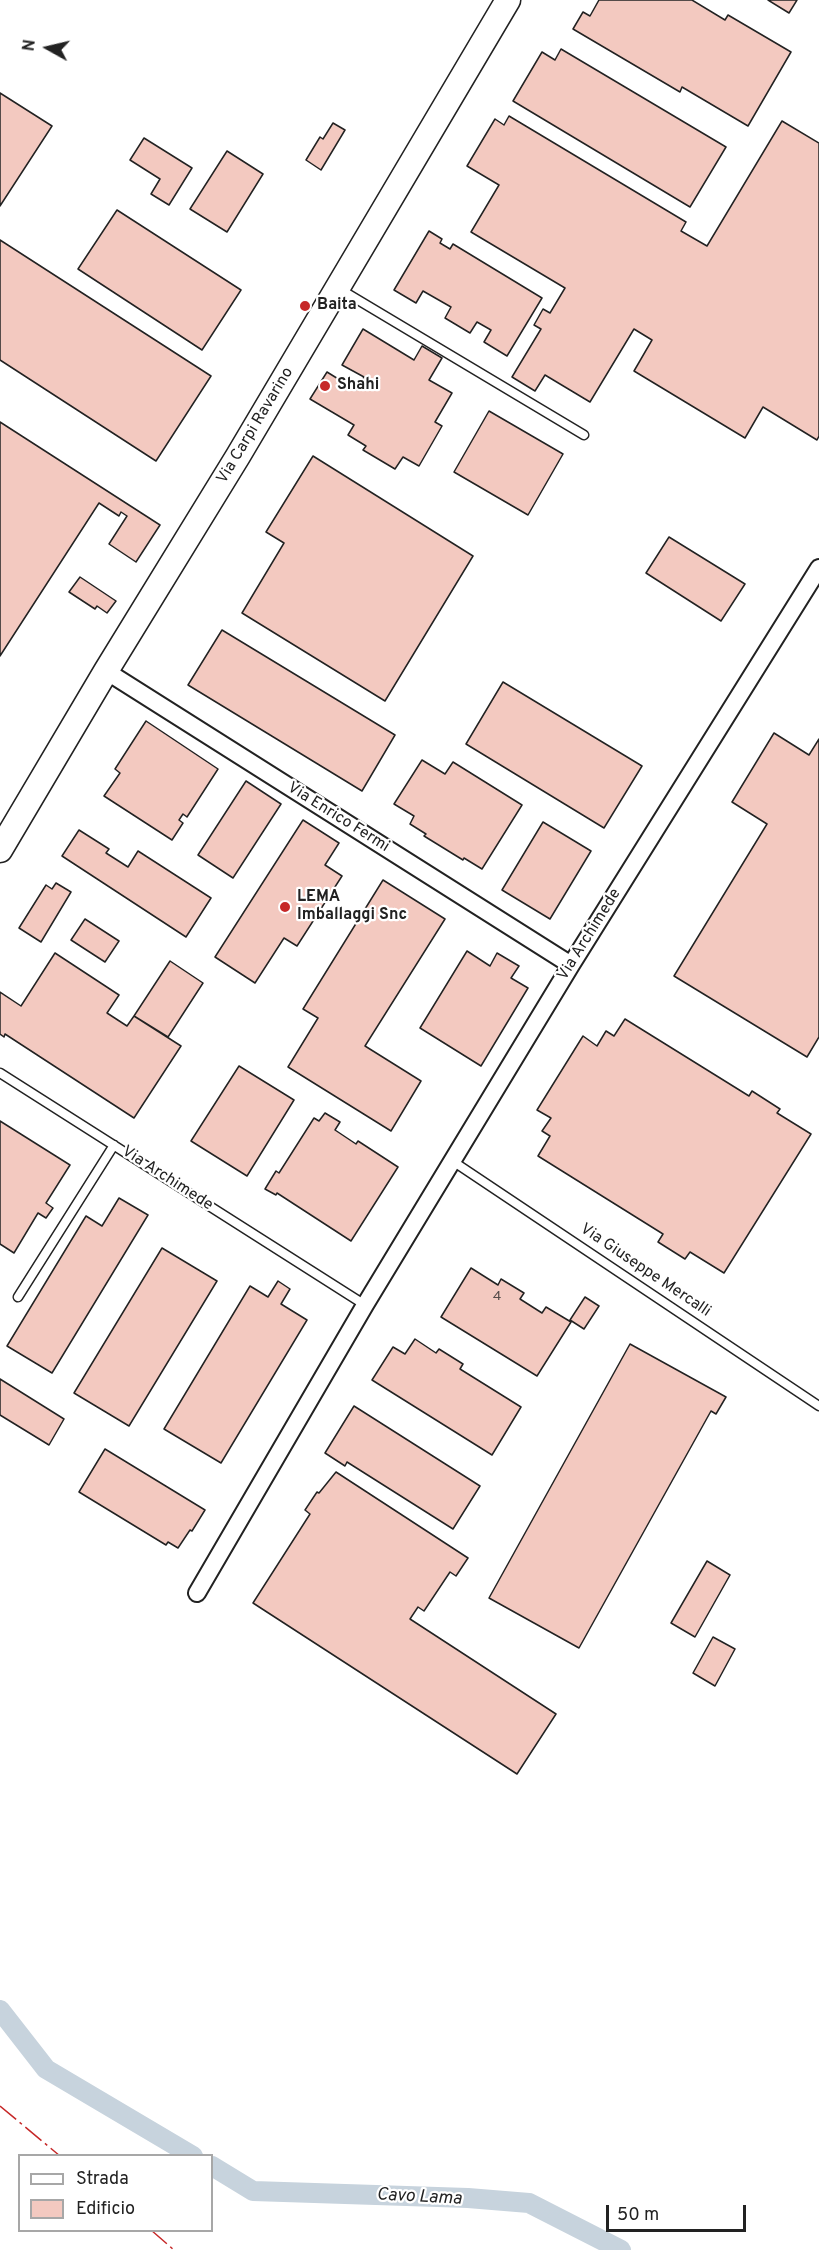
<!DOCTYPE html>
<style>
body{margin:0}
#map{position:relative;width:819px;height:2250px;overflow:hidden;background:#fff;font-family:Overpass,sans-serif}
canvas{display:block}
.legend{position:absolute;left:18px;top:2154px;width:195px;height:78px;box-sizing:border-box;background:#fff;border:2px solid #a7a7a7;margin:0;padding:8px 10px;list-style:none;font-size:18px;color:#222}
.legend li{display:flex;align-items:center;gap:12px;height:30px}
.legend b{width:30px;border:2px solid #a7a7a7}
.north{position:absolute;left:18px;top:18px;width:60px;height:60px;-webkit-text-stroke:4px #fff;paint-order:stroke;rotate:278deg;font-size:16px;font-weight:700;line-height:24px;text-align:center;color:#222}
.north::after{content:'';display:block;margin:auto;width:21px;height:27px;background:#222;clip-path:polygon(50% 0,100% 100%,50% 72%,0 100%)}
.scale{position:absolute;left:606px;top:2205px;width:140px;height:27px;box-sizing:border-box;border:3px solid #222;border-top:0;padding-left:8px;font-size:18px;line-height:21px;white-space:nowrap;color:#222;-webkit-text-stroke:4px #fff;paint-order:stroke}
</style>
<div id="map">
<canvas width="819" height="2250"></canvas>
<ul class="legend">
<li><b style="height:8px;background:#fff"></b>Strada</li>
<li><b style="height:16px;background:#f3c9c0"></b>Edificio</li>
</ul>
<div class="north">N</div>
<div class="scale">50 m</div>
</div>
<script>
const ctx = document.querySelector('canvas').getContext('2d');
ctx.lineJoin = 'round';
function stroke(path, color, width, dash) { ctx.strokeStyle = color; ctx.lineWidth = width; ctx.lineCap = dash ? 'butt' : 'round'; ctx.setLineDash(dash || []); ctx.stroke(path); }
function paint(path, color) { ctx.fillStyle = color; ctx.fill(path, 'evenodd'); }
function label(font, color, halo, rows, align = 'center') {
  ctx.font = font + ' Overpass,sans-serif'; ctx.lineWidth = 4.5; ctx.setLineDash([]); ctx.textBaseline = 'middle'; ctx.strokeStyle = halo; ctx.fillStyle = color; for (const [text, x, y, turn = 0] of rows) {
    ctx.save(); ctx.translate(x, y); ctx.rotate((+turn || 0) * Math.PI / 180); ctx.textAlign = isNaN(turn) ? turn : align; if (halo) ctx.strokeText(text, 0, 0); ctx.fillText(text, 0, 0); ctx.restore();
  }
}
const canal = new Path2D(`
 M0 2010 46 2069 193 2156
 M212 2166 253 2191 468 2198 529 2203 621 2250`);
const building = new Path2D(`
 M599 0H692L725 20 728 15 791 52 748 126 682 87 680 92 573 29 583 12 590 16Z
 M768 0H797L789 13Z
 M561 49 726 147 690 207 513 101 542 52 555 60Z
 M0 93 52 126 0 206Z
 M509 116 686 222 681 231 707 246 782 121 819 143V436L817 440 763 407 745 438 634 371 652 340 634 329 590 402 545 375 535 391 512 377 541 329 534 325 543 309 550 313 565 288 471 232 499 185 467 166 495 119 504 125Z
 M333 123 345 130 321 170 306 160 320 137 323 139Z
 M144 138 192 168 169 205 151 194 160 179 130 160Z
 M227 151 263 174 227 232 190 209Z
 M117 210 241 290 202 350 78 269Z
 M429 231 442 239 440 243 450 249 453 244 542 298 507 356 484 342 491 330 477 322 470 333 445 318 451 307 423 291 416 303 394 290Z
 M0 240 211 376 156 461 0 360Z
 M363 329 414 360 422 346 442 358 429 380 452 393 435 422 442 426 419 466 403 457 395 469 363 450 366 446 348 435 354 425 310 399 327 372 356 390 364 377 342 365Z
 M489 411 563 454 528 515 454 472Z
 M0 422 160 525 136 562 109 544 127 516 121 512 119 516 99 503 0 656Z
 M313 456 473 556 385 701 242 613 284 543 266 532Z
 M669 537 745 584 721 621 646 573Z
 M80 577 116 601 107 613 97 606 95 609 69 592Z
 M222 630 395 735 362 791 188 685Z
 M503 682 642 766 604 828 466 744Z
 M146 721 218 769 187 817 183 814 179 820 183 823 172 840 104 796 120 773 115 769Z
 M774 733 809 755 819 739V1037L807 1057 674 976 767 824 732 802Z
 M422 760 445 774 453 762 522 805 482 869 464 858 463 860 424 836 426 834 410 824 414 816 394 804Z
 M246 781 281 804 233 878 198 855Z
 M303 820 339 843 325 865 342 876 297 946 284 938 255 983 215 957Z
 M543 822 591 851 550 919 502 890Z
 M79 830 109 849 106 853 128 867 138 851 211 898 186 937 62 856Z
 M383 880 445 919 365 1046 421 1081 391 1131 288 1067 318 1018 303 1009Z
 M56 883 71 892 41 942 19 928 46 885 52 889Z
 M85 919 119 941 105 962 71 940Z
 M467 951 490 966 497 953 519 966 511 978 528 988 481 1066 420 1028Z
 M55 953 119 995 107 1013 127 1026 134 1016 181 1046 134 1118 5 1034 4 1037 0 1034V992L21 1006Z
 M170 961 203 983 168 1037 134 1016Z
 M625 1019 749 1096 752 1091 780 1109 777 1113 811 1134 724 1273 690 1252 685 1259 658 1242 663 1234 538 1156 550 1136 542 1131 551 1118 537 1110 583 1036 597 1046 606 1031 614 1036Z
 M239 1066 294 1100 247 1176 191 1141Z
 M325 1113 340 1122 335 1130 356 1144 358 1141 398 1167 351 1241 277 1193 276 1195 265 1189 276 1171 279 1173 314 1118 319 1121Z
 M0 1121 70 1165 46 1203 53 1208 46 1218 38 1213 14 1253 0 1244Z
 M119 1198 148 1215 52 1373 7 1346 86 1216 102 1226Z
 M162 1248 217 1281 129 1426 74 1393Z
 M471 1268 498 1285 501 1279 524 1293 520 1299 542 1313 546 1307 571 1322 537 1376 441 1317Z
 M278 1281 290 1289 281 1304 307 1320 221 1463 164 1429 250 1286 268 1297Z
 M585 1297 599 1306 584 1329 570 1320Z
 M415 1339 436 1353 439 1349 463 1364 460 1369 521 1407 492 1455 372 1380 393 1347 405 1354Z
 M630 1344 726 1397 716 1414 711 1411 579 1648 489 1598Z
 M0 1379 64 1419 49 1445 0 1415Z
 M354 1406 480 1486 453 1529 347 1462 345 1466 325 1453Z
 M105 1449 205 1510 192 1531 190 1530 178 1548 168 1542 166 1545 79 1492Z
 M336 1472 468 1558 456 1576 450 1572 424 1611 418 1607 410 1619 556 1714 517 1774 253 1603 310 1514 305 1510 317 1492 319 1493Z
 M707 1561 730 1575 695 1637 671 1623Z
 M713 1637 735 1649 715 1686 693 1673Z`);
const service = new Path2D(`
 M338 288 584 435
 M0 1073 365 1305
 M454 1162 819 1406
 M18 1297 114 1145`);
const minor = new Path2D(`
 M106 671 571 965
 M197 1593 365 1305 571 965 819 568`);
const secondary = new Path2D(`
 M0 850 106 671 238 456 508 0`);
const power = new Path2D(`
 M0 2106 60 2156
 M151 2230 174 2250`);
const markers = [
 [305,306,6,"#c62828"],
 [325,386,6,"#c62828"],
 [285,907,6,"#c62828"]
];
const numberNames = [
 ["4",497,1297]
];
const poiNames = [
 ["Baita",317,306],
 ["Shahi",337,386],
 ["LEMA",297,898],
 ["Imballaggi Snc",297,916]
];
const streetNames = [
 ["Via Carpi Ravarino",256,426,-59],
 ["Via Enrico Fermi",338,818,32],
 ["Via Archimede",590,935,-58],
 ["Via Archimede",167,1179,33],
 ["Via Giuseppe Mercalli",645,1271,34]
];
const waterNames = [
 ["Cavo Lama",419,2198,3]
];
stroke(canal, '#c7d3dd', 20);
paint(building, '#f3c9c0');
stroke(building, '#222', 1.5);
stroke(service, '#222', 11);
stroke(minor, '#222', 20);
stroke(secondary, '#222', 27);
stroke(service, '#fff', 8);
stroke(minor, '#fff', 16);
stroke(secondary, '#fff', 24);
stroke(power, '#c62828', 1.5, [21, 4.5, 3, 4.5]);
for (const [x, y, r, color] of markers) { const dot = new Path2D(); dot.arc(x, y, r, 0, 2 * Math.PI); ctx.fillStyle = color; ctx.fill(dot); stroke(dot, '#fff', 2); }
label('14px', '#564c4a', null, numberNames);
label('bold 16px', '#222', '#fff', poiNames, 'left');
label('16px', '#222', '#fff', streetNames);
label('italic 18px', '#222', '#fff', waterNames);
</script>
